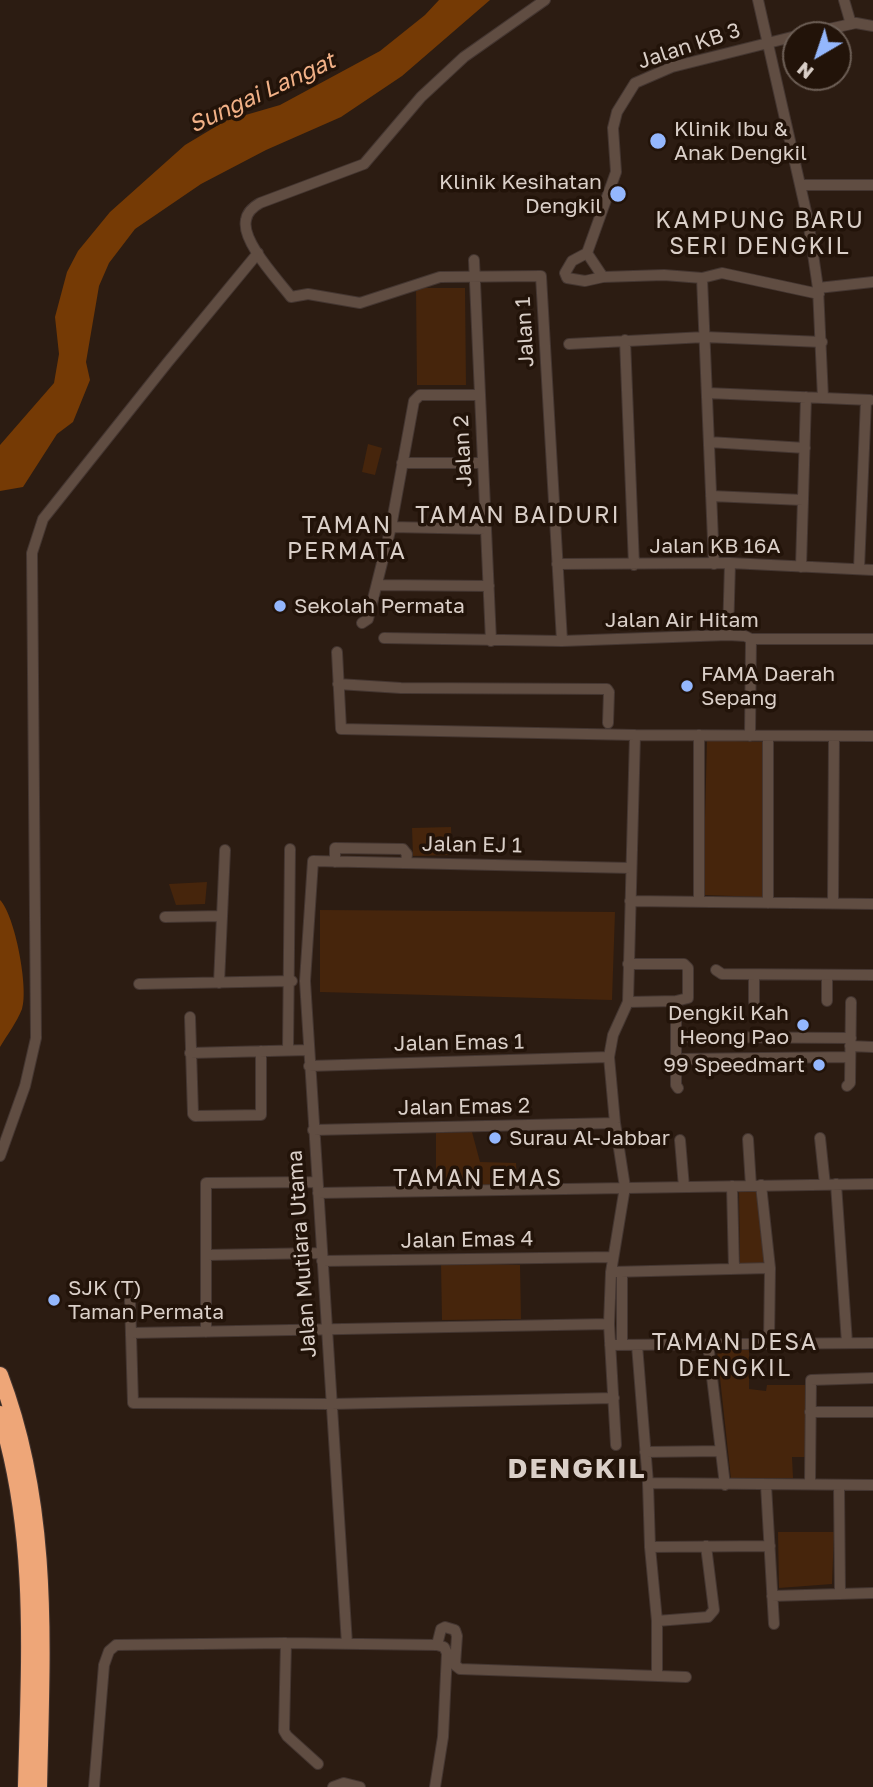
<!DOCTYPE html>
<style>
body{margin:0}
#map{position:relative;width:873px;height:1787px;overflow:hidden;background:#2c1c12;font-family:"Golos Text",sans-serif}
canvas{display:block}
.north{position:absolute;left:782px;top:21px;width:70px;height:70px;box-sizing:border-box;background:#221309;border:2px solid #6c5e55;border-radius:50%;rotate:219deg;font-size:19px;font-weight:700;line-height:28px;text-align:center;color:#dacfc8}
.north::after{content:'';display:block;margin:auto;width:24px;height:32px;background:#94b7fd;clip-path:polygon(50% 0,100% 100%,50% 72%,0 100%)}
</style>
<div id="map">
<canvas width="873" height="1787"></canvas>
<div class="north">N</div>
</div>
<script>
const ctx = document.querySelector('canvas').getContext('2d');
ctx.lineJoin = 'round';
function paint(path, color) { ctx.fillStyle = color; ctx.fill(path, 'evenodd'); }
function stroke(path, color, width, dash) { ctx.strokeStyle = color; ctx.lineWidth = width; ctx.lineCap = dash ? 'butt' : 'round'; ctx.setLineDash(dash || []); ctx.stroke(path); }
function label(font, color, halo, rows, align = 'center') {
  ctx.font = font + ' "Golos Text",sans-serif'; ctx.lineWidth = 7; ctx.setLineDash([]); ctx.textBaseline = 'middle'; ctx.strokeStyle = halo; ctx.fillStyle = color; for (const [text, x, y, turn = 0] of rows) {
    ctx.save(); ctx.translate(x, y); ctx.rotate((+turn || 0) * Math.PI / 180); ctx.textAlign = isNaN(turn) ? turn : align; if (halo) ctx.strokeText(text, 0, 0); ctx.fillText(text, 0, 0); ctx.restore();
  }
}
const green = new Path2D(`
 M416 288H465L466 385H417Z
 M368 444 382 448 375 475 362 472Z
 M707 740 765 742 762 897 703 895Z
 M451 827 452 855 413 856 412 828Z
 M207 882 205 904 176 905 169 884Z
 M320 910 615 912 612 1000 320 992Z
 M472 1132 480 1162 516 1163 517 1185 436 1187V1133Z
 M759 1190 765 1265 740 1266 739 1191Z
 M441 1263 520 1265 521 1319 442 1320Z
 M717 1350H749V1389L766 1391 767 1385H807V1457H792L793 1478 731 1479Z
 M778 1532H834L832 1584 779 1588Z`);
const water = new Path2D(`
 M439 0H490L402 76 341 117 266 150 201 184 135 229 109 263 99 286 86 362 90 380 73 422 57 434 23 487 0 491V445L54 383 59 354 55 317 67 272 78 251 110 212 185 145 225 121 280 105 380 51 425 15Z
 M0 900C15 915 29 989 22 1009 17 1022 7 1035 0 1047Z`);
const minor = new Path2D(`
 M545 0 464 57 421 97 364 164 260 203C253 207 247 212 246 220 241 241 278 280 291 297L308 294 360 303 440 277 541 276 562 641
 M758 0 808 220 818 288 823 398
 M844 0 851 24
 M801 35 856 23 873 26
 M800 185H873
 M587 253 572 261 565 273 567 278 585 281 603 277 664 275 702 278 722 273 819 294
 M474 260 491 641
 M603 277 587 253 616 172 613 128 617 112 635 83 672 67 796 36
 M702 278 714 564
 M818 288 873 282
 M625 340 634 565
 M569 344 705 337 822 342
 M707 393 870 400
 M709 442 805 448
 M402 463H483
 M711 496 803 500
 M391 527 486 529
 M557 564 730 563 873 570
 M801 567 806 397
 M859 569 866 400
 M378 585 489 586
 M362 623 368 619 391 527 414 401 420 395H480
 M728 635 730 563
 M384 638 562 641 728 635 745 636 751 639H873
 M337 652 341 729 635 735 873 736
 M338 684 401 688 607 689 609 692 608 723
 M750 736 751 639
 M335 862V848L403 849 407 854 406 863
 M630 901 873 904
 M699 902V735
 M768 903V736
 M833 903 834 736
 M165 917 222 916
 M716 970 722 974 873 975
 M827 975V1001
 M219 983 225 850
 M139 984 292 981
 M676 1001V1085L678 1088
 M628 1002 676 1001 688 998V968L684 964H628
 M754 1002V975
 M190 1017 193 1114 195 1116 261 1115V1051
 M677 1037 851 1038
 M850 1046 873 1047
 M288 1050 290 849
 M190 1053 309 1050
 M676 1059 850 1057
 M309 1066 609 1057
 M847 1086 850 1083 851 1002
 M313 1130 615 1123
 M820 1138 825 1185
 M748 1139 751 1186
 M680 1140 684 1187
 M0 1156 25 1086 36 1038 32 553 43 519 168 362 258 253
 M836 1184 847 1343
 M761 1185 770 1268 769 1343
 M732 1186 734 1269
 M318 1193 873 1184
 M207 1255 321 1253
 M322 1261 613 1257
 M611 1272 770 1268
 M130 1300 133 1403 331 1404 614 1398
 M206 1332V1183L317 1182
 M131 1333 609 1324
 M708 1344 725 1485
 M610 1345 873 1343
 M622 1345V1272
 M637 1345 648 1483 650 1547 657 1621V1675
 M810 1412H873
 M616 1445 609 1324 611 1272 625 1187 615 1123 609 1057 613 1035 628 1002 635 735
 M645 1452 721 1451
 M648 1483 873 1485
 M810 1484 811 1380 873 1378
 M766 1485 774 1624
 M839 1485 840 1594
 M650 1547 770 1546
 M772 1596 873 1593
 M657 1621 708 1617 714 1610 706 1546
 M286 1643 284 1731 287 1736 318 1764
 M347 1644 305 981 313 861 631 868
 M437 1645 441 1629 445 1627 455 1630 457 1636 455 1665 460 1669 686 1677
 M94 1787 104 1665 109 1651 116 1645 286 1643 437 1645 444 1647 447 1653 443 1737 435 1787
 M333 1787 344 1783 360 1787`);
const highway = new Path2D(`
 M0 1375C51 1509 42 1646 39 1787
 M0 1414C38 1535 29 1662 26 1787`);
const markers = [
 [658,141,9,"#94b7fd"],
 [618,194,9,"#94b7fd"],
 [280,606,7,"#94b7fd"],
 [687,686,7,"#94b7fd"],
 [803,1025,7,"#94b7fd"],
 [819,1065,7,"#94b7fd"],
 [495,1138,7,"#94b7fd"],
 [54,1300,7,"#94b7fd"]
];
const streetNames = [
 ["Jalan KB 3",689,46,-18],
 ["Jalan 1",525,332,-93],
 ["Jalan 2",463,451,-93],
 ["Jalan KB 16A",715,546],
 ["Jalan Air Hitam",682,620],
 ["Jalan EJ 1",472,845,1],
 ["Jalan Emas 1",459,1043,-1],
 ["Jalan Emas 2",464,1107,-1],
 ["Jalan Emas 4",467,1240,-1],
 ["Jalan Mutiara Utama",302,1254,-94]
];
const poiNames = [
 ["Klinik Ibu &",674,129],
 ["Anak Dengkil",674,153],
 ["Klinik Kesihatan",602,182,"right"],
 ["Dengkil",602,206,"right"],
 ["Sekolah Permata",294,606],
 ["FAMA Daerah",701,674],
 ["Sepang",701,698],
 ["Dengkil Kah",789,1013,"right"],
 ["Heong Pao",789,1037,"right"],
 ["99 Speedmart",805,1065,"right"],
 ["Surau Al-Jabbar",509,1138],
 ["SJK (T)",68,1288],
 ["Taman Permata",68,1312]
];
const waterNames = [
 ["Sungai Langat",262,93,-25]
];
const neighbourhoodNames = [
 ["KAMPUNG BARU",760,221],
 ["SERI DENGKIL",760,247],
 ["TAMAN BAIDURI",518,516],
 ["TAMAN",347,526],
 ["PERMATA",347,552],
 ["TAMAN EMAS",478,1179],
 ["TAMAN DESA",735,1343],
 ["DENGKIL",735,1369]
];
const districtNames = [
 ["DENGKIL",577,1469]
];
paint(green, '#46250c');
paint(water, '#753a05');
stroke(minor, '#443631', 12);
stroke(highway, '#443631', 18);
stroke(minor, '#604d42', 10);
stroke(highway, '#eea678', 16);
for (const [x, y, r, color] of markers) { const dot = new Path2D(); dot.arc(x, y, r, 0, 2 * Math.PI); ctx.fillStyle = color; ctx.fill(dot); stroke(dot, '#221309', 2.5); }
label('21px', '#dacfc8', '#221309', streetNames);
label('21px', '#dacfc8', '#221309', poiNames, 'left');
label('italic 23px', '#f2b187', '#221309', waterNames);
ctx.letterSpacing = '2px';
label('23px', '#dacfc8', '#221309', neighbourhoodNames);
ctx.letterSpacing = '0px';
ctx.letterSpacing = '2px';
label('bold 28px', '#dacfc8', '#221309', districtNames);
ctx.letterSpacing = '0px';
</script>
